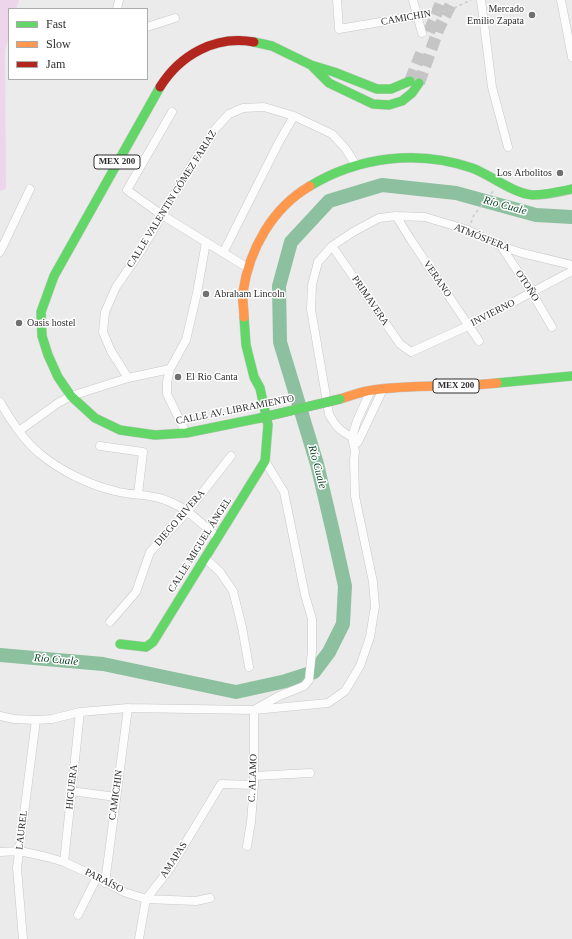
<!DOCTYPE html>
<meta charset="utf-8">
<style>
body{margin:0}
#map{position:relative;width:572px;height:939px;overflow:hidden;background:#eaebea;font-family:Georgia,serif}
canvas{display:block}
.legend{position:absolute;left:8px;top:8px;width:140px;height:72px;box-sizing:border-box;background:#fff;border:1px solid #ababab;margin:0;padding:5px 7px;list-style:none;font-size:12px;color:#2d2e2d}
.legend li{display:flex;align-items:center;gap:8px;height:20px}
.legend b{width:20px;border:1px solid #ababab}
</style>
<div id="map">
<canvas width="572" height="939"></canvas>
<ul class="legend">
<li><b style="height:5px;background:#63d668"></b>Fast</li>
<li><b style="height:5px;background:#ff974d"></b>Slow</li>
<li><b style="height:5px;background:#b3261e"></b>Jam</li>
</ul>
</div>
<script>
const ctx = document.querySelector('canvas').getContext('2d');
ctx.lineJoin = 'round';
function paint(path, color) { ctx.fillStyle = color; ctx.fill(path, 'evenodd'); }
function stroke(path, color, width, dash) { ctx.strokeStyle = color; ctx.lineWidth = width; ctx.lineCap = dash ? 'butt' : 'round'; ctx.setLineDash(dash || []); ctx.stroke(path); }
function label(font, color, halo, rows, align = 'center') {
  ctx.font = font + ' Georgia,serif'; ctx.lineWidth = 3; ctx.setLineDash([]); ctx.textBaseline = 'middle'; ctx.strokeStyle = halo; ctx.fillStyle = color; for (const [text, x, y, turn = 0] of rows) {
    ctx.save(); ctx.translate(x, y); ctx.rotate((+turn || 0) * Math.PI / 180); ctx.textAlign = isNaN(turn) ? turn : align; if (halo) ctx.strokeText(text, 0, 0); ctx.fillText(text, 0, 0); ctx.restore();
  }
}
const green = new Path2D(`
 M0 0H19L16 9H9V37L5 51 6 189 0 191Z`);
const water = new Path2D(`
 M572 213V222L536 215Z`);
const river = new Path2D(`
 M0 655 103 664 236 692 286 681 314 672 329 652 343 624 345 586 333 532 317 464 280 342 279 286 291 242 329 201 382 185 456 193 536 215 572 217`);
const primaryTunnel = new Path2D(`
 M429 32 442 0
 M410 81 422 51
 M419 83 439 28 453 0`);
const path = new Path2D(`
 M425 15 450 10 471 0
 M471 223 474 215 494 190`);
const street = new Path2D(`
 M337 0 339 29 416 16
 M413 0 422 33
 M481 0 492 87 508 147
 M561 0 572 57
 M117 9 119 0
 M147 27 175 18
 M172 112 127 190 162 215 248 268
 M396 216 411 240 479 341
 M332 246 400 344 411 352 468 326 572 271
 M501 246 532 293 552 327
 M0 252 30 189
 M223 253 279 142 294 116
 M128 378 111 351 103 332 105 312 116 287 141 251 190 167 216 128 229 114 243 108 264 107 294 116 332 134 345 148 356 165
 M0 402C9 418 25 442 39 453 59 470 89 485 115 491 132 496 150 493 168 501 188 509 201 523 217 537
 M19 431 58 403 71 396 128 378 170 369
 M186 433 167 394V382L170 369 186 340 197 293 206 242
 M359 439C344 435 336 428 329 414L311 309 312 285 318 262 332 246 353 232 379 218 396 216 425 217 468 230 501 246 522 253 572 265
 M358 442 383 389
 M100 446 143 452 138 494
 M205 558 220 572 233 591 242 627 249 667
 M110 622 136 592 150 552 188 511 231 456
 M0 716 14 719 36 720 52 719 80 712 128 708 254 710 328 703 345 691 360 666 370 637 375 606 373 582 355 496 354 460 355 451 352 437 357 421 371 390
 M254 776 310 773
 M71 791 116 797
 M247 846 251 822 254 785V710L279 696 304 686 309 680 312 651V619L305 595 284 492 265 461
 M0 852 20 851 47 857 64 862 97 877 124 892 146 899 196 901 210 898
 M64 862 80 712
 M105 883 128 708
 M78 915 97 877
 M23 939 17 868 36 720
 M139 939 146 899 169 870 221 784 254 785`);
const fast = new Path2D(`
 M254 42 272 46 311 65 334 72 377 89H391L410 81
 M312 66 329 83 373 104 389 105 402 101 412 93 419 83
 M160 87 54 276 41 312 42 336 48 355 58 377 71 396 95 418 120 430 155 435 186 433 260 418
 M310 186C358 157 418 149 472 168 489 174 514 194 533 195 546 195 559 192 572 189
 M497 383 572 376
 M120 644 146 647 153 642 265 461 268 425 260 388 254 377 246 345 244 317`);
const slow = new Path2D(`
 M244 317C244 309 242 300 243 292 249 250 272 208 310 186
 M340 399C351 396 362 391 373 390 414 384 455 388 497 383`);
const jam = new Path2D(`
 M160 87C180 55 215 35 254 42`);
const fastBridge = new Path2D(`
 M260 418 340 399`);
const markers = [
 [532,15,4,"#6f706f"],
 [560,173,4,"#6f706f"],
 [206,294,4,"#6f706f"],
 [19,323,4,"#6f706f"],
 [178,377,4,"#6f706f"]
];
const shields = [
 [117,162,46],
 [456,386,46]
];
const shieldNames = [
 ["MEX 200",117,162],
 ["MEX 200",456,386]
];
const poiNames = [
 ["Mercado",524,9,"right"],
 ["Emilio Zapata",524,21,"right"],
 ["Los Arbolitos",552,173,"right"],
 ["Abraham Lincoln",214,294],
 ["Oasis hostel",27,323],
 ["El Rio Canta",186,377]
];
const streetNames = [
 ["CAMICHIN",406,18,-10],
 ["CALLE VALENTIN GÓMEZ FARIAZ",172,199,-58],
 ["ATMÓSFERA",482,238,22],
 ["VERANO",437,279,56],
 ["OTOÑO",527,286,57],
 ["PRIMAVERA",370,301,56],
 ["INVIERNO",493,313,-27],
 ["CALLE AV. LIBRAMIENTO",235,410,-11],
 ["DIEGO RIVERA",180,518,-49],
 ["CALLE MIGUEL ÁNGEL",200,545,-58],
 ["C. ALAMO",253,778,-88],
 ["HIGUERA",72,787,-84],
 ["CAMICHIN",116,795,-82],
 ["LAUREL",22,830,-83],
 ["AMAPAS",174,860,-57],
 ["PARAÍSO",104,881,27]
];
const waterNames = [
 ["Río Cuale",505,206,15],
 ["Río Cuale",317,467,75],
 ["Río Cuale",56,660,5]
];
paint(green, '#edd6ec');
paint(water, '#8cc09e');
stroke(river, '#8cc09e', 14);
stroke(primaryTunnel, '#c4c5c4', 12, [12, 6]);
stroke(street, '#c7c8c7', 9);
stroke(fast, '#c7c8c7', 10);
stroke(slow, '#c7c8c7', 10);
stroke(jam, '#c7c8c7', 10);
stroke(path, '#cacbcb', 1.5, [3, 3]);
stroke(street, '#fcfcfc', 8);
stroke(fast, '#63d668', 9);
stroke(slow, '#ff974d', 9);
stroke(jam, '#b3261e', 9);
stroke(fastBridge, '#afa3af', 10, []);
stroke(fastBridge, '#63d668', 9);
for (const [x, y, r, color] of markers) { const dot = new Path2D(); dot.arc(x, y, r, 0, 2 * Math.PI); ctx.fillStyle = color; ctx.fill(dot); stroke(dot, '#fff', 1.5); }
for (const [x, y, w] of shields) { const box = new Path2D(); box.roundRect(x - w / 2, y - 7, w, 14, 3); ctx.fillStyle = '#fff'; ctx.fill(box); stroke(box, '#2d2e2d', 1); }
label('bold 9px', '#2d2e2d', null, shieldNames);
label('10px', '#2d2e2d', '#fff', poiNames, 'left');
label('10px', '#2d2e2d', '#fff', streetNames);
label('italic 11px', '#094525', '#fff', waterNames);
</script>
